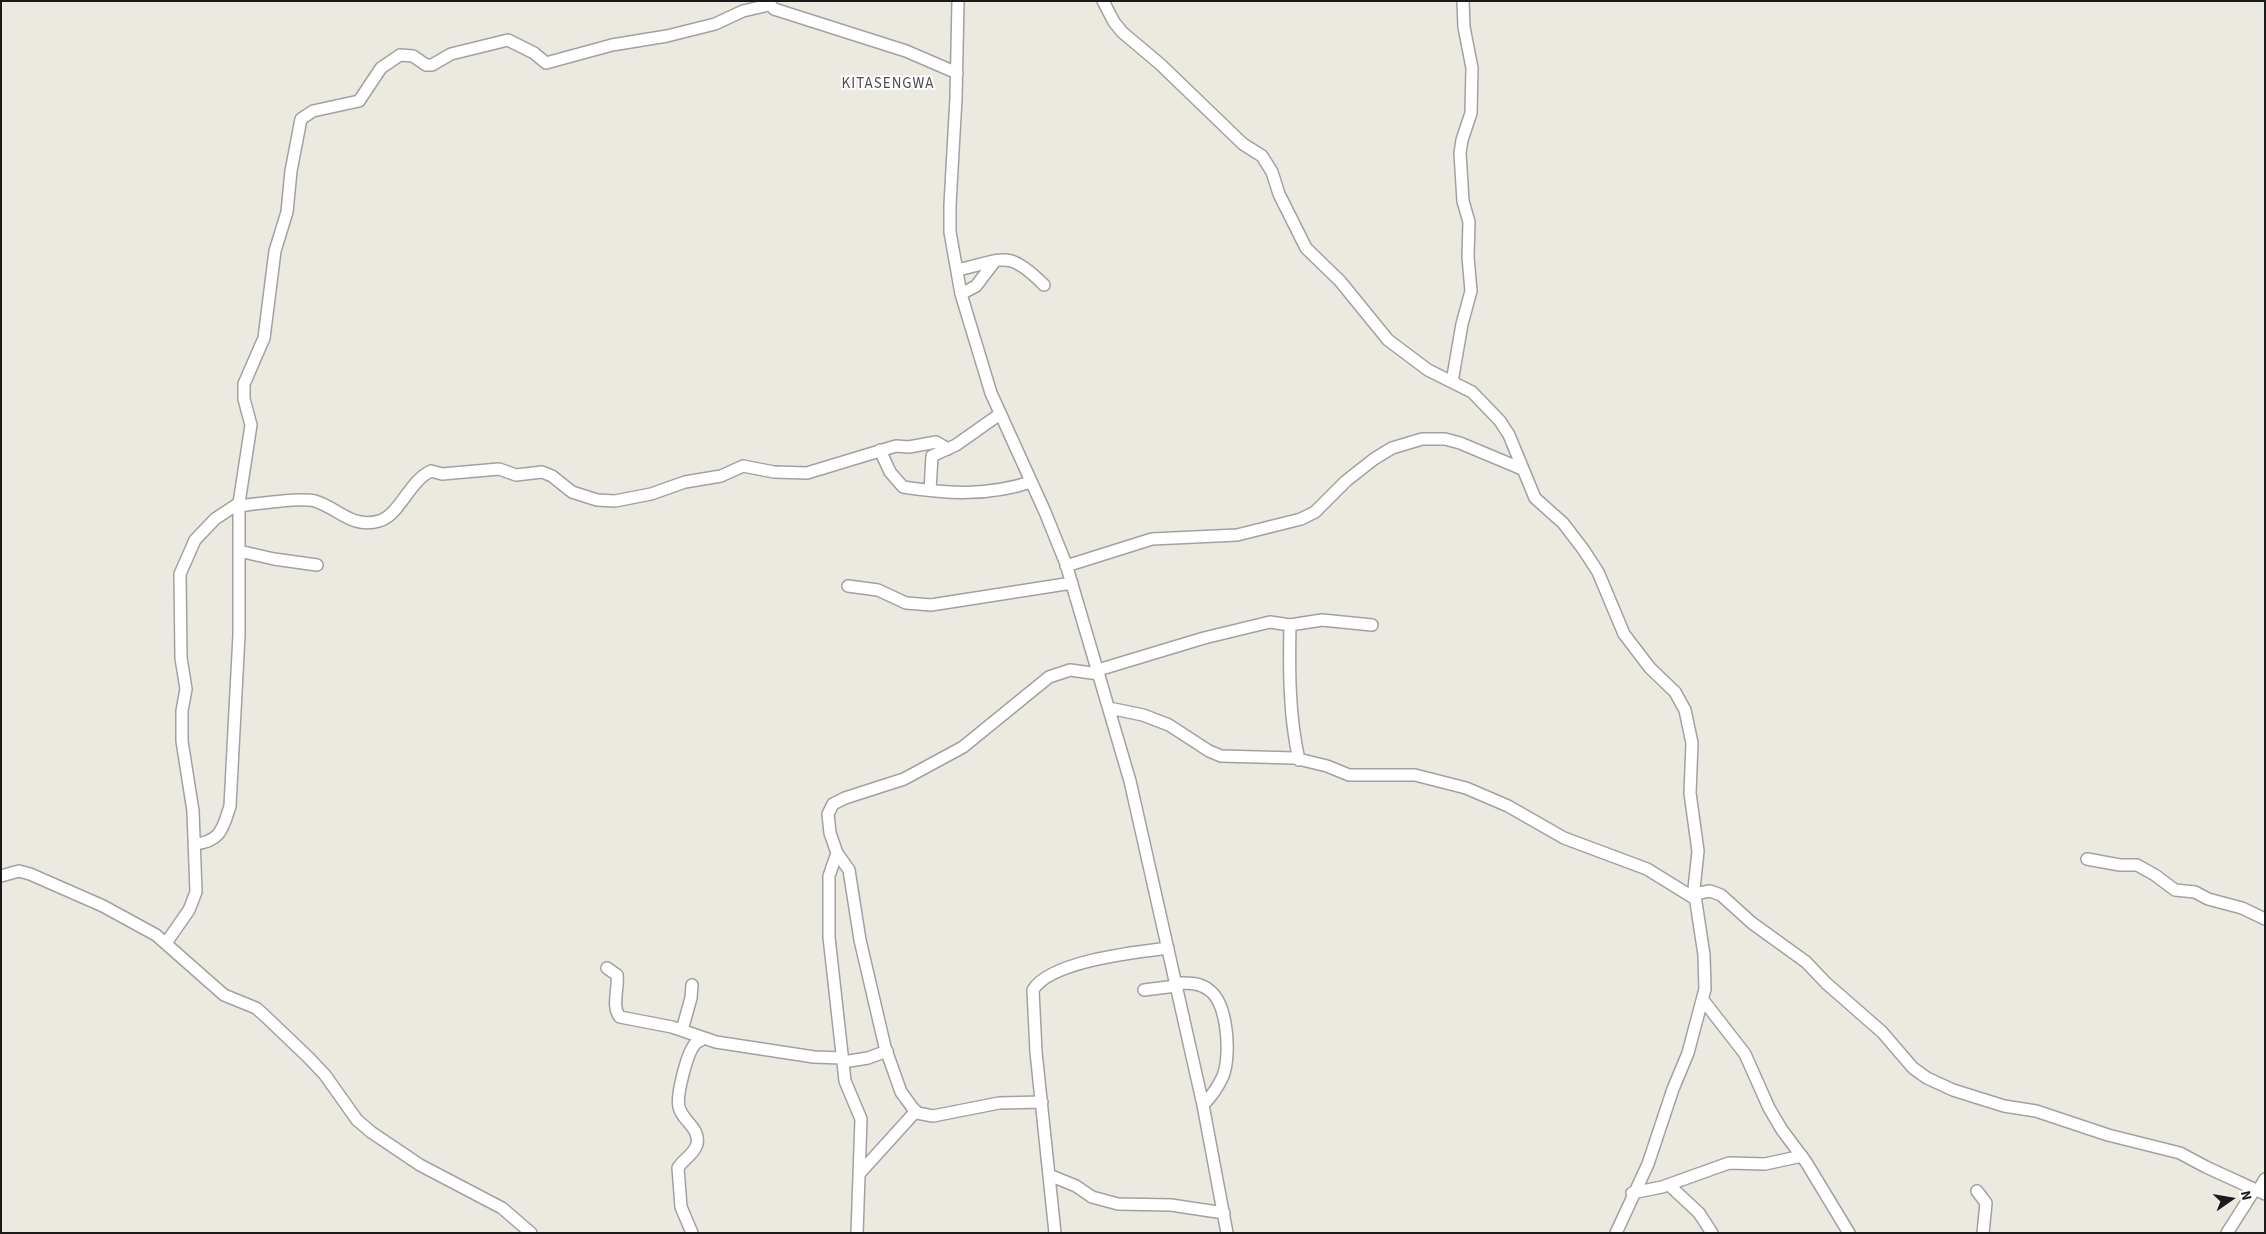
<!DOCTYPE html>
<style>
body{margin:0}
#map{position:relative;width:2266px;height:1234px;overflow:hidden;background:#eceae0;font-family:"Source Sans 3",sans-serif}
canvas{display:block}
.frame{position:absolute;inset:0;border:2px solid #1a1a1a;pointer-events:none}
.north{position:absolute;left:2206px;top:1174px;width:50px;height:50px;-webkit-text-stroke:4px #fff;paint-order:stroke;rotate:77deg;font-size:14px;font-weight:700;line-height:20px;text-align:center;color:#1a1a1a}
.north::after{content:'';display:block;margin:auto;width:18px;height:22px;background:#1a1a1a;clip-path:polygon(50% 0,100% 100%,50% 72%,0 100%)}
</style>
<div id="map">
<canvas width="2266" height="1234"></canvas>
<div class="frame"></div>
<div class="north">N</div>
</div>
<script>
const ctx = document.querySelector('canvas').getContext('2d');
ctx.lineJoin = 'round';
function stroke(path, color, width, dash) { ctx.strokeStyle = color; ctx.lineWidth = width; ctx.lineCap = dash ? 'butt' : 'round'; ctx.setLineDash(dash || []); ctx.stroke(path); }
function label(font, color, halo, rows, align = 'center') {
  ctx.font = font + ' "Source Sans 3",sans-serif'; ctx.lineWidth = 4; ctx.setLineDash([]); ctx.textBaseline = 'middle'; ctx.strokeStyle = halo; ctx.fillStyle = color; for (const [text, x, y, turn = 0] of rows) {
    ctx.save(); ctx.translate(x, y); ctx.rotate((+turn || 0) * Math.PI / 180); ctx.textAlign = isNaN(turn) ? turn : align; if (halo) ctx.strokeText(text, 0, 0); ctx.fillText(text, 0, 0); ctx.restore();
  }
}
const minor = new Path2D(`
 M767 1 774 9 906 51 957 73
 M958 1 956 98 950 205V232L961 294 991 393 1045 512 1066 564 1130 781 1203 1105 1227 1233
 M1103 1 1114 22 1122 32 1160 64 1243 144 1262 156 1272 172 1279 194 1306 248 1340 281 1388 340 1428 370 1472 392 1500 421 1509 435 1535 498 1563 523 1583 549 1598 572 1624 634 1650 668 1675 692 1685 710 1692 743 1690 793 1698 851 1694 889 1704 955 1705 989 1688 1053 1673 1089 1648 1164 1616 1233
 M957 270C1004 260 1007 248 1044 285
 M961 294 976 286 995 261
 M1452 382 1462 324 1471 291 1468 257 1469 222 1463 201 1460 153 1462 140 1471 113 1472 68 1464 27 1463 1
 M880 450 890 472 903 487C948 494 988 496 1031 482
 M930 490 932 456 956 445 1000 414
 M239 506C254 504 302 497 315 501 338 508 352 529 379 521 399 516 409 481 431 471L442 474 499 469 516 475 542 472 552 476 572 492 597 500 615 501 651 494 685 482 721 476 743 466 774 472 807 473 896 446 909 447 936 442 948 449
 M239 551 274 559 317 565
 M1066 566 1152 539 1237 535 1301 519 1315 512 1346 481 1374 459 1392 448 1422 439H1445L1460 443 1522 469
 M848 586 878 590 906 603 931 605 1072 583
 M1290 625C1289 670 1289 716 1299 760
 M1098 670 1204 638 1270 622 1290 625 1322 620 1372 625
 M1109 708 1143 715 1169 725 1209 751 1221 756 1294 758 1327 766 1349 775H1415L1466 788 1508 806 1564 838 1647 869 1694 898
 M194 844C221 842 223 828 230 806L239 635V503L251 425 244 399V384L264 338 275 251 287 212 291 171 301 119 313 111 359 101 381 68 400 55 413 56 426 65H432L451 54 508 40 534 53 546 63 612 45 667 36 715 24 743 11 769 5
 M837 853 829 876V937L845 1081 861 1119 857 1233
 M2087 859 2120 865H2137L2155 875 2175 890 2195 892 2208 899 2242 908 2265 919
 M1 876 19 871 30 874 103 906 156 935 224 995 256 1008 264 1015 309 1058 325 1075 357 1120 371 1132 420 1165 502 1208 531 1233
 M1694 894 1710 891 1721 895 1752 923 1806 962 1826 983 1882 1032 1913 1068 1927 1078 1953 1090 2004 1106 2036 1111 2108 1135 2180 1153 2206 1167 2265 1194
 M166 943 189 910 196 892 193 811 182 741V711L186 689 181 658 180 574 195 540 215 519 239 503
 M607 968 617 975C619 987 611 1008 620 1017L672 1027 716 1042 814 1057 842 1058
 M1176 983C1187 983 1199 982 1209 990 1228 1003 1231 1056 1223 1076 1218 1087 1212 1096 1203 1105
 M1144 990 1176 986
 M1703 1000 1745 1054 1769 1108 1782 1130 1806 1162 1849 1233
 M682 1030 691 998 692 985
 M843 1062 868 1058 887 1051
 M1042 1102 999 1103 933 1116 917 1113 912 1107 901 1092 885 1047 860 940 849 870 837 853 830 833 828 814 833 804 845 798 904 779 963 747 1049 677 1070 670 1099 674
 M859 1174 916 1111
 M1049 1175 1076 1186 1092 1197 1118 1204 1171 1205 1224 1213
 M1669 1185 1699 1213 1712 1233
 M1977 1191 1986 1203 1983 1233
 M2258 1191 2265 1179
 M1632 1193 1662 1187 1729 1163 1765 1164 1802 1156
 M692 1233 681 1207 678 1168C683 1159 694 1155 697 1144 700 1127 682 1121 679 1107 676 1096 687 1053 695 1044 697 1042 702 1040 704 1038
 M1055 1233 1036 1052 1033 990C1050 961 1136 952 1168 948
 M2227 1233 2255 1189`);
const quarterNames = [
 ["KITASENGWA",888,85]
];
stroke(minor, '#a1a1a1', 14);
stroke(minor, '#fff', 11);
ctx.letterSpacing = '1px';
label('15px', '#4d4d4d', '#fff', quarterNames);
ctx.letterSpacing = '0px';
</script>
